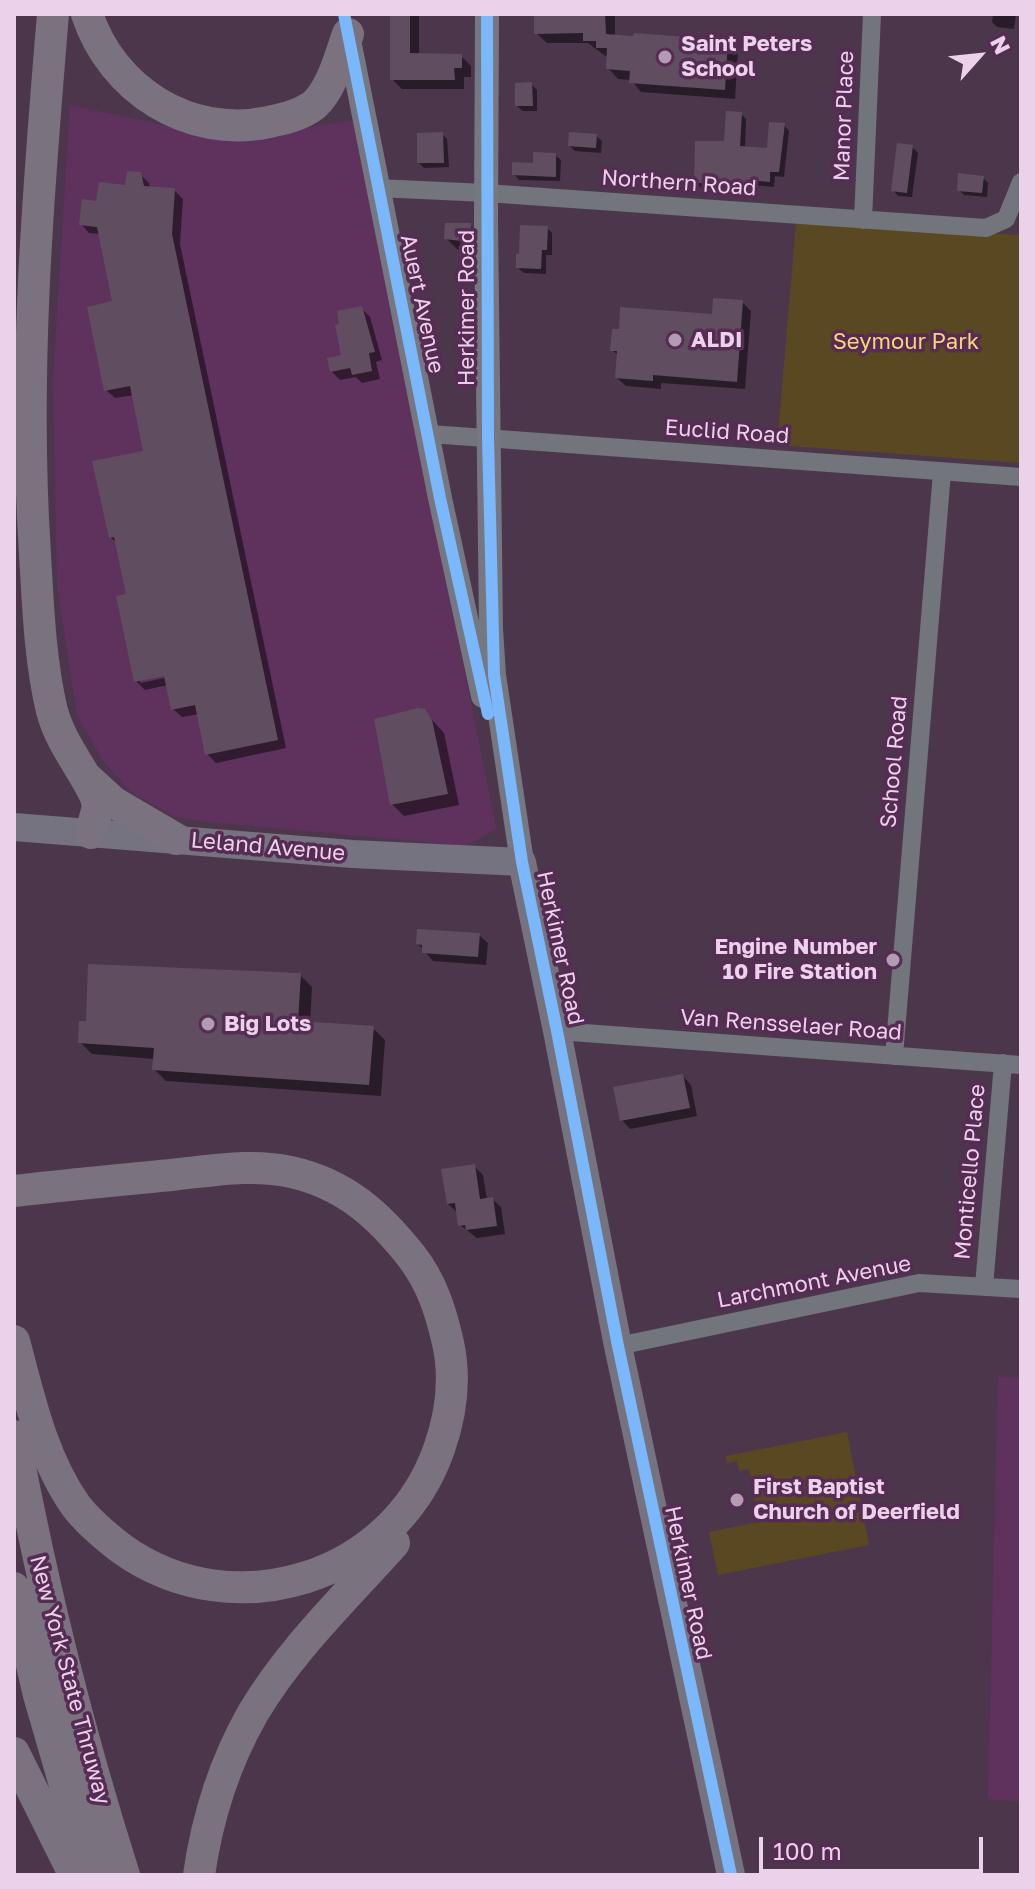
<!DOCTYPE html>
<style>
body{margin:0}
#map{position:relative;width:1035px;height:1889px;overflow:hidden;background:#4c364c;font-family:"Golos Text",sans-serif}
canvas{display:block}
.frame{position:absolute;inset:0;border:16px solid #ebd1ea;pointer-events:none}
.north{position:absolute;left:939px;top:16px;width:80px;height:80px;-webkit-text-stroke:6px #562c55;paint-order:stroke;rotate:63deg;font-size:22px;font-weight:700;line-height:32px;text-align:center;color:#ebd1ea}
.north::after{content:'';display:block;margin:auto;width:28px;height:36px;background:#ebd1ea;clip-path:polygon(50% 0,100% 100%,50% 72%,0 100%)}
.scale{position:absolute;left:759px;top:1837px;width:224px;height:36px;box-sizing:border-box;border:4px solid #ebd1ea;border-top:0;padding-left:10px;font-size:24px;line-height:28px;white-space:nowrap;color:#ebd1ea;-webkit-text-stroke:6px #562c55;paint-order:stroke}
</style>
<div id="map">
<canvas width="1035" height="1889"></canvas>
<div class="frame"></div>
<div class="north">N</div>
<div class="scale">100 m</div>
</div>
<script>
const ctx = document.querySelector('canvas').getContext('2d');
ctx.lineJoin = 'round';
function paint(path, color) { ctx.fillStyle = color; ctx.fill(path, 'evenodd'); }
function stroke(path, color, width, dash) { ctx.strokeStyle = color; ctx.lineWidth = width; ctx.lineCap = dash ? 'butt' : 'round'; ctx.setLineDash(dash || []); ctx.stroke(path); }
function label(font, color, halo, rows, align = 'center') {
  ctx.font = font + ' "Golos Text",sans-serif'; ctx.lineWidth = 7; ctx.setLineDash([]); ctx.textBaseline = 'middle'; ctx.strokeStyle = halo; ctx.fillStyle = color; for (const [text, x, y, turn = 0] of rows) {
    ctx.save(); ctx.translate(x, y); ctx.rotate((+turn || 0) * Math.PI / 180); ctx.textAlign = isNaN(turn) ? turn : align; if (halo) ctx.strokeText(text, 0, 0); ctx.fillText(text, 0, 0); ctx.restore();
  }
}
const built = new Path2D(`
 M70 105 233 140 354 120 496 828 477 840 466 846 199 821 173 816 131 792 103 761 77 715 57 586 53 380Z
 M998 1376 1021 1378V1802L988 1799Z`);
const green = new Path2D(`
 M796 223 1021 235V463L777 445Z
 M847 1432 869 1545 718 1575 709 1532 759 1522 749 1469 739 1471 737 1461 727 1463 726 1456Z`);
const shadow = new Path2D(`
 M392 14H419V56H461L471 66V77H464V89H402L392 79Z
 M536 14H615V37L727 42 738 52 735 99 641 92 631 80 618 79 608 68V58L588 43H547L536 33Z
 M993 14H1016L1014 29 997 27 992 22Z
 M531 84 537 90V111H523L517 106Z
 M741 114 746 119 745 148 769 150 784 125 789 131 784 177 775 176 774 187 752 185 751 188H701L696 182 726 143Z
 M442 134 447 139 449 167 424 168 419 163Z
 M596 136 602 141 601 153 575 151 570 146Z
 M912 147 918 153 912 197 898 196 893 190Z
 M555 155 561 160 560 181 519 180 514 174Z
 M140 174 149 183 150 188 174 190 183 199 180 244 286 748 216 763 207 754 199 714 182 717 173 709 168 685 145 690 136 681 129 596 118 544 110 537 146 452 134 395 115 398 106 390 115 303 100 234 89 233 81 224 98 203 127 188ZM173 672 174 676 140 683V679Z
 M983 178 988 183 987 197 964 195 959 190Z
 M470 225 482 237V253L458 250 446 238Z
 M547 228 552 233V255H546V274L524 273 518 268Z
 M742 302 751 311 745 389 661 383V389L626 386 617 378 619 356 612 350 714 317Z
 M361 308 370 317 382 360 376 362 380 379 362 383 356 377 340 380 331 371 344 357Z
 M424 711 444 733 459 805 404 816 392 804Z
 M479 935 488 943 486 965 433 961 418 944Z
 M300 975 312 987 310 1024 373 1028 385 1040 381 1096 166 1081 154 1069 155 1059 92 1054 80 1042 88 1024Z
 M683 1076 691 1085 697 1116 630 1129 622 1120Z
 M474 1166 483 1175 487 1200 492 1199 501 1207 505 1234 477 1238 460 1225 458 1213 448 1204Z`);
const building = new Path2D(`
 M390 14H410V53L462 54V68H454L455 80H390Z
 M534 14H605L606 34 633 36 634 33 728 40 725 90 629 83 630 71 606 69 607 48H596V41H583V33L534 34Z
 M532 82 533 106H515V83Z
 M726 111 742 112 740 146 767 148 769 122 785 123 779 172H770V182L747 180V183H694L695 141H724Z
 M443 132 444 163H417V133Z
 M569 132 597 134 596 148 568 146Z
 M897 143 913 145 907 193 891 191Z
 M533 152 556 153V177L512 175V162L533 163Z
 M127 171 141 172 144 186 175 188 172 234 278 740 205 755 195 705 171 710 164 676 134 682 116 596 126 594 114 537 109 538 92 461 143 451 130 386 104 391 87 307 112 301 97 227 79 225 82 199 96 201 99 182 125 185Z
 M958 173 984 176 982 193 957 191Z
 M445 223H471V242L444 239Z
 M520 225 548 226 547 250H542L541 269 516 268V254H519Z
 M713 298 743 300 737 382 653 375V381L615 378 617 351H610L612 329H619L620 307 712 314Z
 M362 306 375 352 369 353 372 371 352 375 350 368 330 372 327 358 341 355 335 325 339 324 337 311Z
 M418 708 425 709 432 720 448 794 390 805 374 719Z
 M417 929 480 933 478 957 422 953V945L416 944Z
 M88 964 301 973 298 1021 374 1026 369 1085 152 1070 154 1048 78 1043 79 1021H86Z
 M683 1074 690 1108 620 1121 613 1087Z
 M475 1164 480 1199 493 1197 497 1226 466 1230 465 1225 458 1226 455 1203 447 1204 441 1169Z`);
const minor = new Path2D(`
 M377 188 486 193 986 228 1006 219 1021 182
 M863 220 872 14
 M430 434 1021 477
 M557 1031 1021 1065
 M894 1056 942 472
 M984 1286 1003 1063
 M618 1346 919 1283 1021 1289`);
const secondary = new Path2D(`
 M487 14 486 220 491 629 494 675 522 862
 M348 35 440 498 483 696`);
const primary = new Path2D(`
 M14 827 352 854 522 862 557 1031 618 1346 731 1875`);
const motorway = new Path2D(`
 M53 14C38 193 23 374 35 554 38 606 40 661 52 711 61 744 82 767 96 797L98 807 91 833
 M87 14C112 90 189 139 269 122 284 119 301 115 314 105 332 89 340 56 348 34
 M88 779 113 802 176 839
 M14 1191C66 1185 119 1180 171 1175 211 1171 252 1163 291 1172 345 1184 379 1215 412 1257 432 1283 441 1312 448 1343 456 1379 451 1415 439 1449 394 1578 234 1629 122 1549 105 1536 89 1523 76 1506 42 1458 29 1397 14 1341
 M14 1436C42 1585 78 1731 124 1875
 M14 1588 39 1695 91 1875
 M14 1753 71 1868
 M199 1875C207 1819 225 1762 253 1713 290 1650 346 1597 394 1543`);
const cycleway = new Path2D(`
 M344 14 440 498 488 714
 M487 14 488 438 494 675 522 862 557 1031 618 1346 731 1875`);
const markers = [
 [665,57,8,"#b39bb3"],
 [675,340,8,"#b39bb3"],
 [893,960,8,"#b39bb3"],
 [208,1024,8,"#b39bb3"],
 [737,1500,8,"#b39bb3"]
];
const poiNames = [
 ["Saint Peters",681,44],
 ["School",681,69],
 ["ALDI",691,340],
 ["Engine Number",877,947,"right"],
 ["10 Fire Station",877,972,"right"],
 ["Big Lots",224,1024],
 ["First Baptist",753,1487],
 ["Church of Deerfield",753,1512]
];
const streetNames = [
 ["Manor Place",844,116,-88],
 ["Northern Road",679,183,4],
 ["Auert Avenue",422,304,78],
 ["Herkimer Road",467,308,-90],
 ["Euclid Road",727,432,4],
 ["School Road",894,762,-85],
 ["Leland Avenue",268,847,5],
 ["Herkimer Road",560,948,78],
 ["Van Rensselaer Road",791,1025,4],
 ["Monticello Place",970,1172,-85],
 ["Larchmont Avenue",814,1282,-11],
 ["Herkimer Road",688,1583,78],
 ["New York State Thruway",70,1680,75]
];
const parkNames = [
 ["Seymour Park",906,342]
];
paint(built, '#5e325d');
paint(green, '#5a4823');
paint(shadow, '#0007');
paint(building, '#604e60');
stroke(minor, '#72757c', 18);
stroke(secondary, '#757781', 24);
stroke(primary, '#75737f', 28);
stroke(motorway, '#7a727e', 32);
stroke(cycleway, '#7ab7fb', 12);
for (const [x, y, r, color] of markers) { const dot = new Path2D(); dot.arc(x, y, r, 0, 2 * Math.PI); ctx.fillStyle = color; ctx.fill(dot); stroke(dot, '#562c55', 3); }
label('bold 22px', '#ebd1ea', '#562c55', poiNames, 'left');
label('22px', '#ebd1ea', '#562c55', streetNames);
label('22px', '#fad475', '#562c55', parkNames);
</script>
